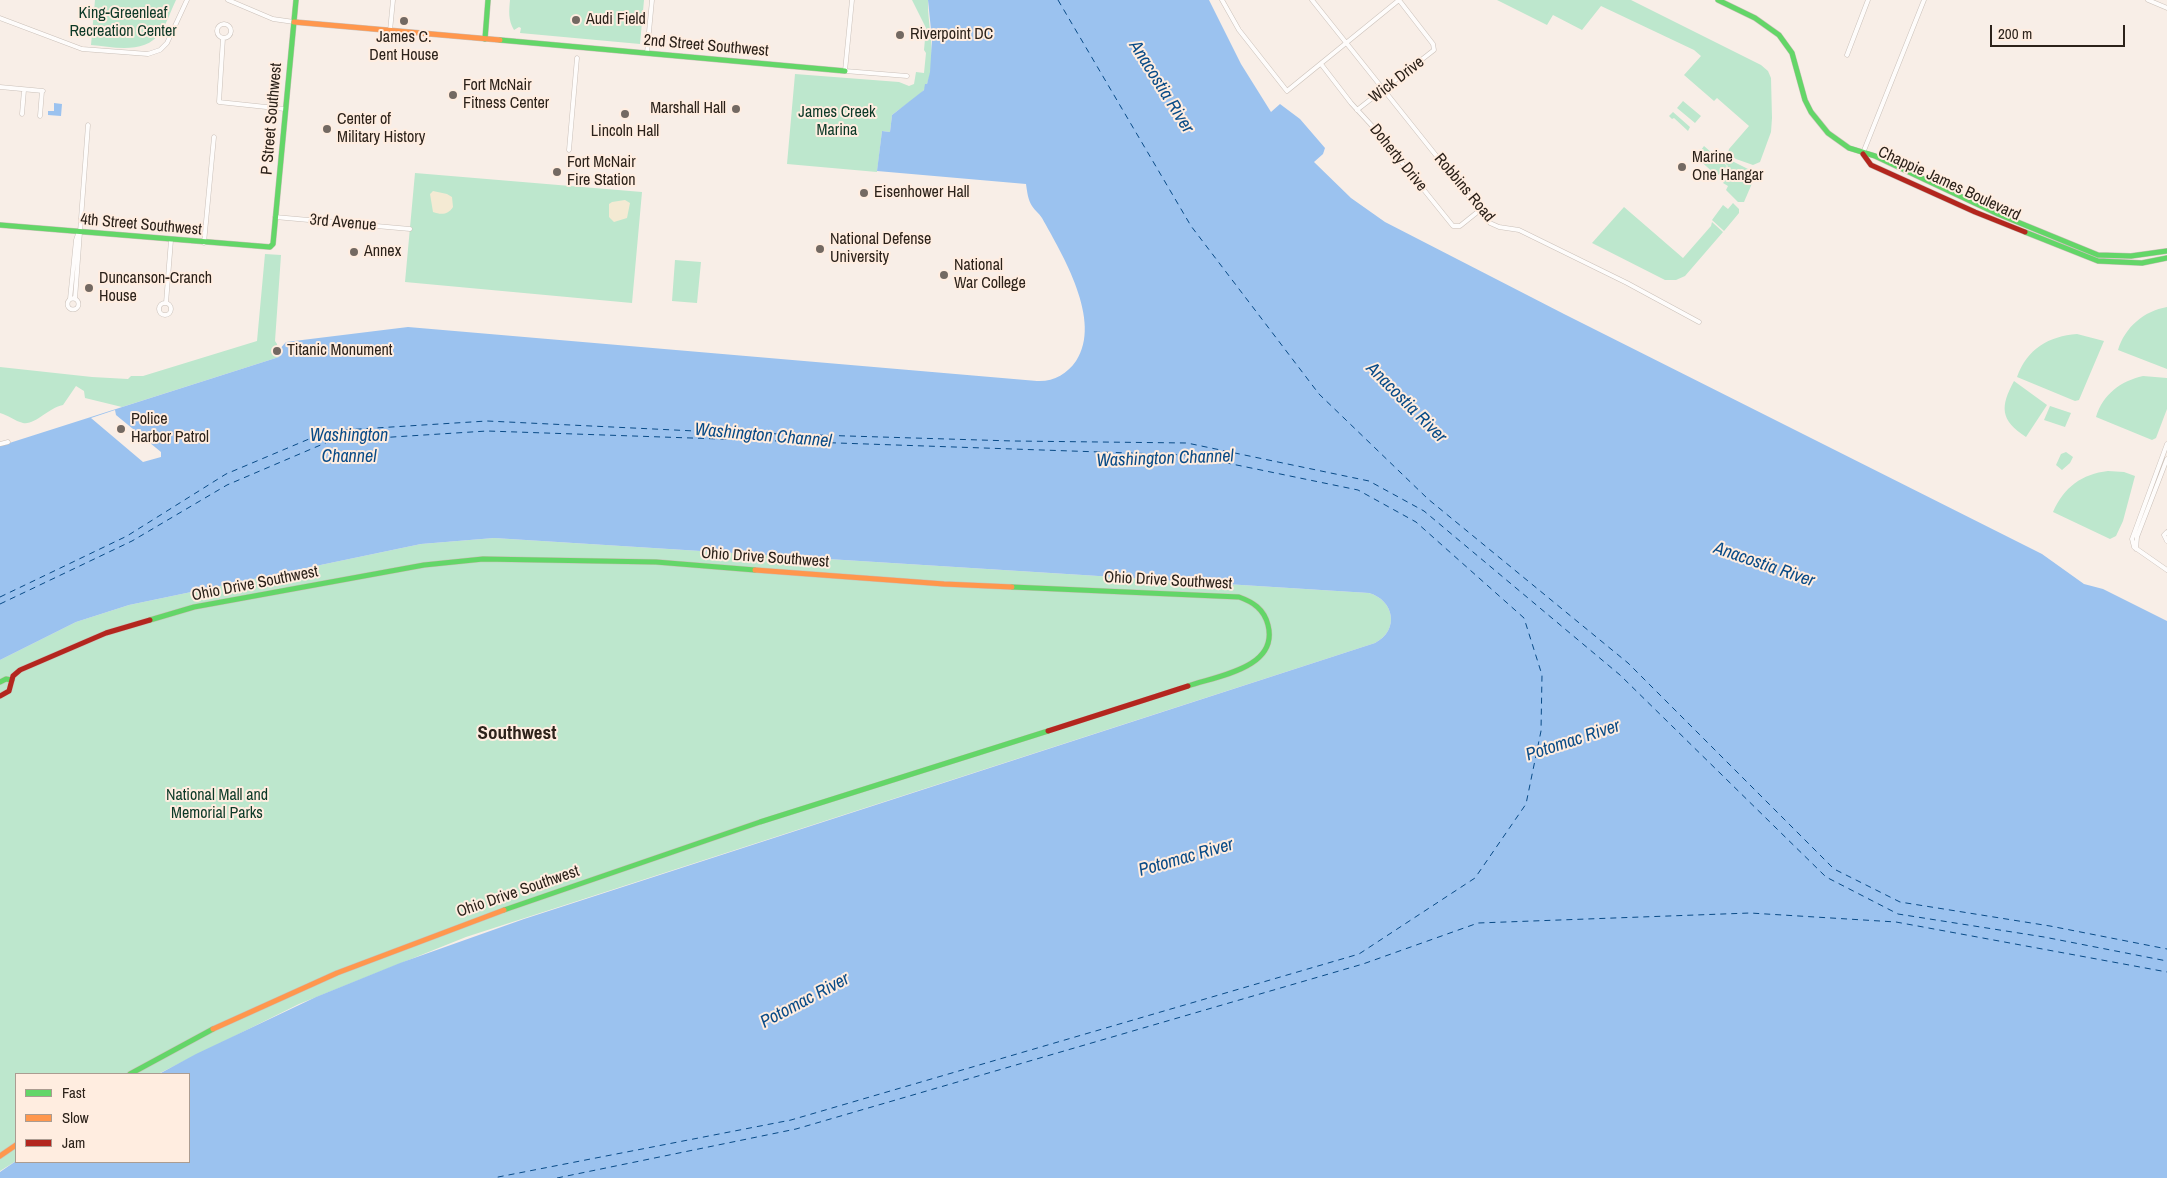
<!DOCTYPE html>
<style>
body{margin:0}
#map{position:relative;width:2167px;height:1178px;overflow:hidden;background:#f8eee7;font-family:"Archivo Narrow",sans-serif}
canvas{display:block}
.legend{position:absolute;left:15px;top:1073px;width:175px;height:90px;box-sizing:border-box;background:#ffede0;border:1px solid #ab9c91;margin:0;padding:6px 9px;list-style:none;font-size:15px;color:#2c221a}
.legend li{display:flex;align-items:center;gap:10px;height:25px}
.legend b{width:25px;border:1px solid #ab9c91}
.scale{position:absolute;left:1990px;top:25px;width:135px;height:22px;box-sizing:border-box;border:2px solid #2c221a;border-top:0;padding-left:6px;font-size:15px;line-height:18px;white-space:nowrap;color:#2c221a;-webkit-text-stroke:4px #ffede0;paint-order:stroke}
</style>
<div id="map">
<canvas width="2167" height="1178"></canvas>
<ul class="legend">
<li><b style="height:6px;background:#63d668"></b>Fast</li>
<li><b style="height:6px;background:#ff974d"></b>Slow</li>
<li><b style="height:6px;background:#b3261e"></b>Jam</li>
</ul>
<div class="scale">200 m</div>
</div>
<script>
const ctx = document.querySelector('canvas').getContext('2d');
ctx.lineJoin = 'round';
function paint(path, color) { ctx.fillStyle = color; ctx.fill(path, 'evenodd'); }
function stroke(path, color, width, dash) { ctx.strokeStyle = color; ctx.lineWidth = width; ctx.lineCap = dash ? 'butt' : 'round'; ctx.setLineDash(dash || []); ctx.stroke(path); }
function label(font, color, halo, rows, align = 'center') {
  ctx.font = font + ' "Archivo Narrow",sans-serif'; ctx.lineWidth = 4; ctx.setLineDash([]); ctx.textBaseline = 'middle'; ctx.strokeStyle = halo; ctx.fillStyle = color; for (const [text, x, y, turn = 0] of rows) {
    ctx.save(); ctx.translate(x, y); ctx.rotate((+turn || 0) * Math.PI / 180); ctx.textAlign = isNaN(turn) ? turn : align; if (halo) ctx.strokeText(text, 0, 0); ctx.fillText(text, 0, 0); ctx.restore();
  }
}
const green = new Path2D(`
 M95 0H176C171 10 167 23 161 32 145 55 114 47 91 45Z
 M510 0H644L640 44 520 33 521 28 519 27 514 30C508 20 509 11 510 0Z
 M912 0H928C927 26 939 63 925 88 920 97 900 108 892 115L890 132 882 131 877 172 787 164 795 74 899 82 909 86 914 84 916 72 924 73 926 53 924 50 926 28Z
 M1497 0H1631L1761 65 1768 71 1771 78 1772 118 1771 132 1760 162 1753 165 1736 159 1728 153 1729 149 1749 126 1717 98 1714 101 1684 75 1701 56 1694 50 1601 6 1582 30 1553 15 1547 25Z
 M1683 101 1701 116 1695 123 1677 108Z
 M1673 112 1690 127 1688 131 1674 118 1672 119 1669 116Z
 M1704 146 1727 166 1717 176 1696 157Z
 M1722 156 1750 170 1753 174V181L1744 202H1738L1726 190 1728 186 1723 183 1729 176 1724 171 1728 166 1720 159Z
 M415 173 642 192 632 303 405 282Z
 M1733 203 1739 209V213L1724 231 1712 220 1723 205 1728 209Z
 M1624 207 1683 258 1711 226 1712 222 1723 232 1685 276 1676 280H1665L1592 243Z
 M265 254 281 255 275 341 277 344 279 357 122 407 85 398 84 391 76 386 63 405C46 409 36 425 23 423 15 421 8 415 0 413V367L92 377 128 379 131 376H143L257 341Z
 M675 260 701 262 697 303 672 301Z
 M2167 307V369L2118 350C2125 327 2144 311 2167 307Z
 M2077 334 2104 341 2079 400 2075 401 2017 377C2027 349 2049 336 2077 334Z
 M2143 376 2167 378V409L2156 438 2152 440 2096 417C2103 394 2121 381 2143 376Z
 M2014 381 2047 405 2026 437C2000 420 2000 407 2014 381Z
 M2050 406 2071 413 2065 427 2044 420Z
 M2066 452 2073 457 2070 463 2062 470 2056 465 2061 454Z
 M2108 471 2124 472 2135 476 2123 521 2116 536 2110 539 2053 512C2064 487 2082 474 2108 471Z
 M494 538 1369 593C1394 600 1400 630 1375 643L466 937 299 1004 158 1074H16V1161L0 1171V660L76 622 129 605 421 544Z`);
const sand = new Path2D(`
 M433 191 447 194 452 197 453 207C448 215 441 215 433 212L430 194Z
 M625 200 630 203 627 218 614 222 609 217V204L612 202Z`);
const water = new Path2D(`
 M928 0H1209L1241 64 1271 112 1280 104 1300 119 1325 148 1323 154 1314 162 1351 198 1385 222 1564 314 2042 554 2084 584 2103 589 2167 621V1178H0V1172L16 1161 189 1162V1074H159L196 1054 316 997 400 963 524 919 1375 643C1400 630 1394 600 1369 593L494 538 421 544 129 605 76 622 0 660V446L279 357 277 352 286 342 408 327 1037 381C1053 382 1067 374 1076 361 1103 321 1062 254 1042 218 1039 213 1035 211 1032 206 1028 200 1027 191 1026 184L877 171 882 131 890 132 892 115 924 90 925 84H927L930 72 932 40Z
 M54 103 62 104 61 116 48 115V111H54Z`);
const pier = new Path2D(`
 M115 410 116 415 161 452V457L143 462 91 418Z`);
const ferry = new Path2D(`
 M1058 0 1191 226 1319 394 1428 499 1628 663 1834 869 1900 902 2050 926 2167 949
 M0 597 127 536 226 474 328 431 487 421 716 432 1013 441 1187 443 1369 481 1424 511 1620 675 1826 877 1898 914 2044 937 2167 961
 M0 604 132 541 227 485 330 441 487 431 1188 455 1358 490 1416 522 1524 618 1542 675 1541 731 1526 804 1475 878 1359 954 791 1120 493 1178
 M557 1178 796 1129 1363 964 1478 923 1750 913 1896 922 2167 972`);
const street = new Path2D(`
 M228 0 273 19 294 22
 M852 0 845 71 907 76
 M1222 0 1239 30 1287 91 1399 0
 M1312 0 1490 223 1499 227 1519 230 1627 283 1699 322
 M2148 0 2167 8
 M0 18 82 49 148 54 160 50 167 43 187 0
 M217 31a7 7 0 1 1 14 0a7 7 0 1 1-14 0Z
 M390 31 393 0
 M223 38 219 102 285 109
 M647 53 652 0
 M1847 55 1868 0
 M1321 64 1351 103 1374 128 1453 226H1460L1480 210
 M0 87 43 91
 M1357 110 1434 50 1433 44 1399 0
 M22 114 24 90
 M40 116 42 91
 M569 150 577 58
 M1863 153 1924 0
 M275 217 410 229
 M204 243 214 137
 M67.5 304a5.5 5.5 0 1 1 11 0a5.5 5.5 0 1 1-11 0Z
 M70 299 76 240 78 234
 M75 299 88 125
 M166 303 171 240
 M159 309a6 6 0 1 1 12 0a6 6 0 1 1-12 0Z
 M0 444 8 442
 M2167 444 2132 539 2134 547 2167 570
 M2167 532 2164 535 2167 541
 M2136 549 2137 537 2167 459`);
const fast = new Path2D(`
 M1718 0 1755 18 1779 35 1792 53 1805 100 1811 112 1828 133 1849 148 1875 156 1998 214 2098 255 2131 256 2167 251
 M485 39 488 0
 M500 40 845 71
 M0 225 270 247 273 244 296 0
 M2025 232 2098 261 2142 263 2167 258
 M1012 587 1239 597C1253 602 1264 609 1268 625 1279 668 1217 676 1188 686
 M150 620 194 607 424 565 483 559 656 562 755 570
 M0 682 6 679 12 680
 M504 910 760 822 1048 731
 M130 1074 213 1029`);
const slow = new Path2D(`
 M294 22 500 40
 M755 570 944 584 1012 587
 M213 1029 337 973 504 910
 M0 1156 16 1145`);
const jam = new Path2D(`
 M1863 154 1871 165 1975 212 2025 232
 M0 696 9 691 13 676 20 670 106 633 150 620
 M1048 731 1188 686`);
const markers = [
 [576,20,5,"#736962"],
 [404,21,5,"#736962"],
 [900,35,5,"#736962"],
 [453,95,5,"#736962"],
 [736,109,5,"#736962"],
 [625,114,5,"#736962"],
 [327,129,5,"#736962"],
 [1682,167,5,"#736962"],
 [557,172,5,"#736962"],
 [864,193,5,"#736962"],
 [820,249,5,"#736962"],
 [354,252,5,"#736962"],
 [944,275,5,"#736962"],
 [89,288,5,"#736962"],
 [277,351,5,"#736962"],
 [121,429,5,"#736962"]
];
const parkNames = [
 ["King-Greenleaf",123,14],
 ["Recreation Center",123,32],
 ["James Creek",837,113],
 ["Marina",837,131],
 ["National Mall and",217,796],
 ["Memorial Parks",217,814]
];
const poiNames = [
 ["Audi Field",586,20],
 ["Riverpoint DC",910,35],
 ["James C.",404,38,"center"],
 ["Dent House",404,56,"center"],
 ["Fort McNair",463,86],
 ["Fitness Center",463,104],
 ["Marshall Hall",726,109,"right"],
 ["Center of",337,120],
 ["Military History",337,138],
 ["Lincoln Hall",625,132,"center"],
 ["Marine",1692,158],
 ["One Hangar",1692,176],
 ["Fort McNair",567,163],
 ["Fire Station",567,181],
 ["Eisenhower Hall",874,193],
 ["National Defense",830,240],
 ["University",830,258],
 ["Annex",364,252],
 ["National",954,266],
 ["War College",954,284],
 ["Duncanson-Cranch",99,279],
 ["House",99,297],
 ["Titanic Monument",287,351],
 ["Police",131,420],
 ["Harbor Patrol",131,438]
];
const streetNames = [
 ["2nd Street Southwest",706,46,5],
 ["Wick Drive",1397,80,-38],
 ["P Street Southwest",272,119,-85],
 ["Doherty Drive",1398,158,51],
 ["Chappie James Boulevard",1949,184,25],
 ["Robbins Road",1464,188,50],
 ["3rd Avenue",343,223,5],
 ["4th Street Southwest",141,225,5],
 ["Ohio Drive Southwest",765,558,4],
 ["Ohio Drive Southwest",1168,581,3],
 ["Ohio Drive Southwest",255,584,-11],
 ["Ohio Drive Southwest",518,892,-19]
];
const waterNames = [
 ["Anacostia River",1161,87,58],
 ["Anacostia River",1406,403,45],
 ["Washington",349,436],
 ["Channel",349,457],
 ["Washington Channel",763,436,5],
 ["Washington Channel",1165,459,-2],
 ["Anacostia River",1764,565,19],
 ["Potomac River",1573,741,-18],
 ["Potomac River",1186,858,-16],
 ["Potomac River",805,1001,-28]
];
const quarterNames = [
 ["Southwest",517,734]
];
paint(green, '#bde7cd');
paint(sand, '#f4ead3');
paint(water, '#9bc2ef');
paint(pier, '#f8eee7');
stroke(ferry, '#094b87', 1, [6, 5]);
stroke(street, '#cac0b9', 5);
stroke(fast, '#cac0b9', 6);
stroke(slow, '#cac0b9', 6);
stroke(jam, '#cac0b9', 6);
stroke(street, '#fefcfb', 4);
stroke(fast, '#63d668', 5);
stroke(slow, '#ff974d', 5);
stroke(jam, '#b3261e', 5);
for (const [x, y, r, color] of markers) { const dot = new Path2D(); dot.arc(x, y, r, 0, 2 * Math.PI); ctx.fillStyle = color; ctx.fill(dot); stroke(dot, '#ffede0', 2); }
label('16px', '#0b3826', '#ffede0', parkNames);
label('16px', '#2c221a', '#ffede0', poiNames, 'left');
label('16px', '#2c221a', '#ffede0', streetNames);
label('italic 18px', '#094b87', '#ffede0', waterNames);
label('bold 19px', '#2c221a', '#ffede0', quarterNames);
</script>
